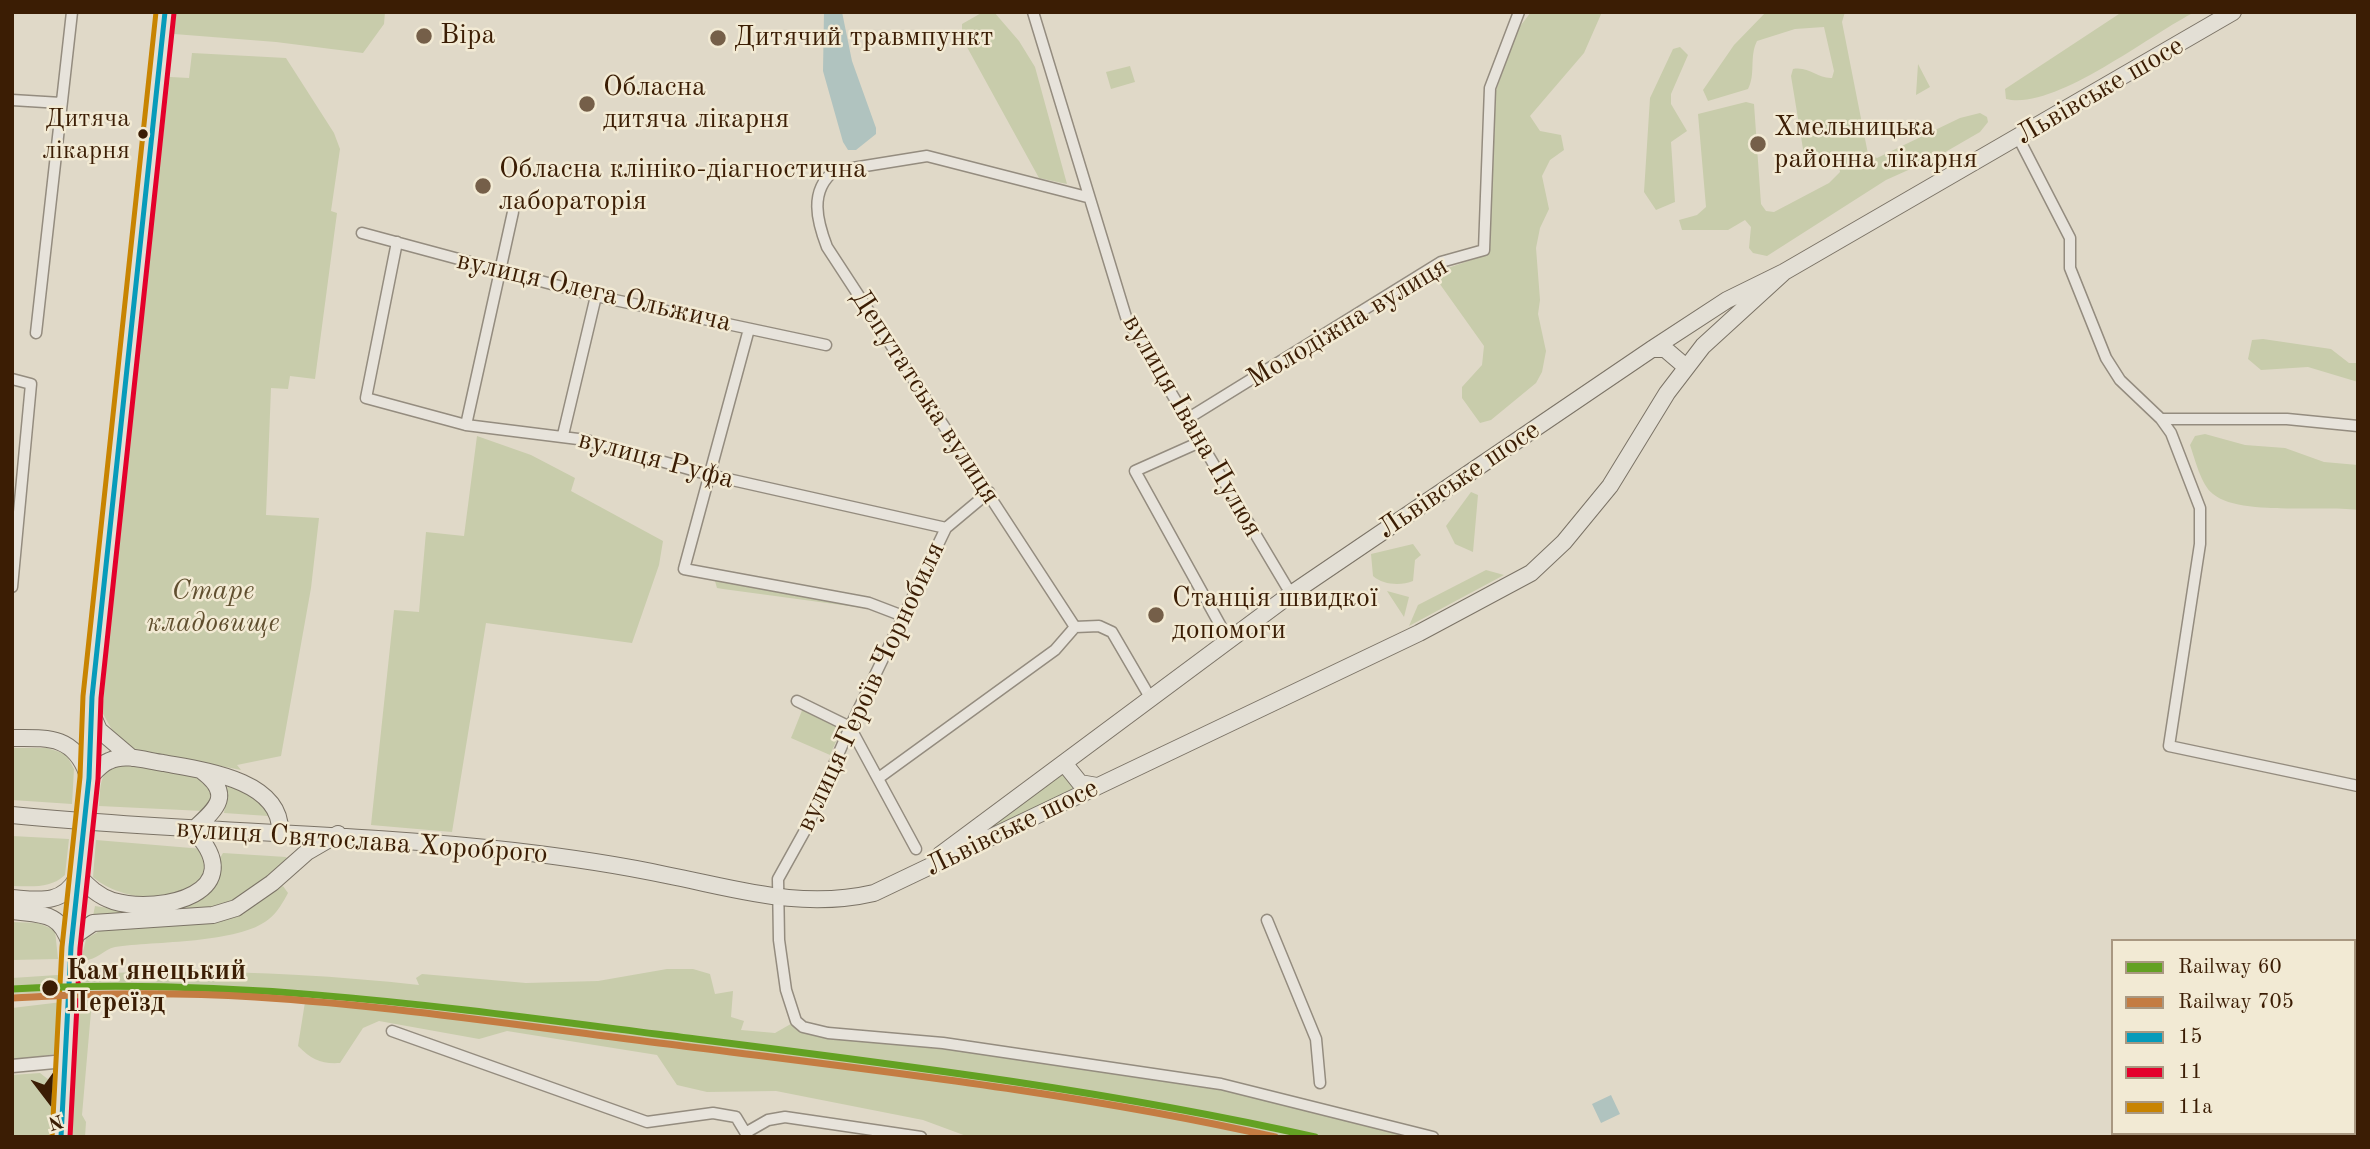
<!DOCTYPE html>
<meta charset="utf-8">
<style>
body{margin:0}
#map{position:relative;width:2370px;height:1149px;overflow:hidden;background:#e0d9c8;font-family:"Old Standard TT",serif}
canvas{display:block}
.frame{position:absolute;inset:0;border:14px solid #3b1d04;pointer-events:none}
.legend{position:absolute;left:2111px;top:939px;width:245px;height:196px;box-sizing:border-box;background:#f2ead4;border:2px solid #a99881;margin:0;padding:9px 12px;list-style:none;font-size:21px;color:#3b1d04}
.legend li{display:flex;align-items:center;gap:14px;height:35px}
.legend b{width:35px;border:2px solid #a99881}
.north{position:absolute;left:14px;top:1065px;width:70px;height:70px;-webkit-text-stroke:5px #f2ead4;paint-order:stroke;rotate:163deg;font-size:19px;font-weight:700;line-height:28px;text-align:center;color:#3b1d04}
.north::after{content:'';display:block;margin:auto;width:24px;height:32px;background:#3b1d04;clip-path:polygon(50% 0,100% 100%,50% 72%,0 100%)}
</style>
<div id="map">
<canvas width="2370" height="1149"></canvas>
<div class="frame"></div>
<ul class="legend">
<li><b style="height:9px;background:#63a123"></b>Railway 60</li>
<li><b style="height:9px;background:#c47c42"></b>Railway 705</li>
<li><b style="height:9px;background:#069bba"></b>15</li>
<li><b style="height:9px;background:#e4002b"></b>11</li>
<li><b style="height:9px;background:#c88401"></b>11а</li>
</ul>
<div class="north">N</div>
</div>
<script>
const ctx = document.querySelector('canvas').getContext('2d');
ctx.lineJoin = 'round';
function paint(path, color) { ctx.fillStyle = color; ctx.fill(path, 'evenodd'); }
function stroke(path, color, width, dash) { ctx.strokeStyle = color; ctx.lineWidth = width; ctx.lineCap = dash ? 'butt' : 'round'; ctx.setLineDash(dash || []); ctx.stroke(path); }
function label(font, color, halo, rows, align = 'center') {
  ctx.font = font + ' "Old Standard TT",serif'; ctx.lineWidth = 5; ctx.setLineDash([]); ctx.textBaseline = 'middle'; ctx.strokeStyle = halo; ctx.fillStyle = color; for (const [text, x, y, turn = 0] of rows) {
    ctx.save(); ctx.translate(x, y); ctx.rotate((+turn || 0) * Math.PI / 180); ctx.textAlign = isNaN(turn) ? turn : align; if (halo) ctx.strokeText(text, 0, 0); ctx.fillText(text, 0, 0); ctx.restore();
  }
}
const green = new Path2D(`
 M176 12H385L384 24 363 53 276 42 174 34Z
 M983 12H994L1019 41 1035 67 1067 184 1039 178 962 38V24Z
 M1531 12H1602L1584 53 1530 116 1540 131 1561 135 1564 150 1550 160 1542 176 1549 209 1540 228 1536 248 1540 300 1538 314 1546 351 1542 372 1536 383 1491 420 1480 423 1462 398V387L1482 365 1484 346 1437 280 1445 269 1486 255 1494 96 1518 29Z
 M1766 12H1845L1842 22 1868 154 1877 158 1960 118 1980 113 1987 117 1988 122 1980 132 1935 158 1886 180 1767 256 1753 253 1749 248 1751 227 1745 220 1728 230H1682L1679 220 1697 215 1706 207 1698 114 1746 102 1754 104 1761 204 1766 211 1774 212 1829 183 1840 172 1838 161 1816 165 1805 161 1791 76 1793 69C1809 66 1818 79 1832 78L1834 71 1824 27 1795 29 1757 41C1749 57 1756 74 1748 89L1708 101 1703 90 1734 45Z
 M2122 12H2195C2150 34 2055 111 2006 99L2005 89Z
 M1680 47 1688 55 1671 94V104L1687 131 1671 142 1675 202 1656 210 1644 192 1650 98 1673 49Z
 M192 53 286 58 334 133 340 149 331 211 337 213 315 379 290 376 288 389 271 388 266 515 319 518 311 588 281 756 237 765 241 770 134 749 116 737 102 712 138 347 170 77 189 78Z
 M1918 64 1930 87 1916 95Z
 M1130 66 1135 82 1111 89 1106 72Z
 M2263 339 2331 349 2349 363H2358V382L2308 367 2261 370 2248 359 2252 340Z
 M2205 434 2245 445 2285 448 2324 462 2358 465V510C2322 505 2239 516 2213 494 2201 485 2195 459 2190 445L2195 436Z
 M477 436 531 455 575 478 571 491 663 541 659 565 632 643 486 623 452 832 371 825 394 610 419 612 426 532 464 536Z
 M1471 492 1478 495 1473 552 1455 544 1446 526Z
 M1413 544 1421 555 1415 560 1413 581C1401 586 1383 585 1373 576L1371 554Z
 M1486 570 1504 575 1409 626 1418 605Z
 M715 581 829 598 864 608 723 589 717 588Z
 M1387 591 1409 597 1404 617Z
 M803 708 843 726 830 755 791 738Z
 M12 748H47L66 754 74 769 72 804 12 800Z
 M1064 763 1087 785 907 879Z
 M118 765 195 774 207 780 215 798 203 811 99 806C101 787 98 772 118 765Z
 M228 781 264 805 268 816 224 813Z
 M12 836 69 839 65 875C50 889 32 886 12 886Z
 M96 840 203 849 208 860C206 866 204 875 200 880 175 908 118 899 93 877Z
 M223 853 286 857 289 861 227 906 93 916 95 906C123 911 188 916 207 894 218 881 215 865 223 853Z
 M283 886 288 893C283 902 278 912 269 919 239 944 154 941 115 947 102 950 96 962 81 960L86 939 101 930 238 913Z
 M12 922 38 923 55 930 58 959 12 960Z
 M667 969H693L710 974 715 994 733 991 731 1017 744 1021 741 1030 775 1033 796 1021 803 1027 1221 1084 1433 1137H969L923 1120 776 1091 707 1092 677 1085 657 1055 507 1031 479 1039 379 1021 363 1028 340 1063C321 1064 312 1060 298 1046L305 1002 158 995V988L12 994V978C148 968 283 970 419 985L416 978 422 974 526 983 598 981Z
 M78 1000H92L82 1115 86 1122 85 1137H70Z
 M62 1002 55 1054 12 1061V1008Z
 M40 1073 49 1080H55L52 1137H12V1075Z`);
const water = new Path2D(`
 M824 12H842L852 61 876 128V134L856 150H848L843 142 823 71Z
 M1611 1095 1620 1114 1601 1123 1592 1104Z`);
const minor = new Path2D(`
 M1033 12 1126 317 1291 594
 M12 100 61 103
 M2019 139 2070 238V268L2106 358 2120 380 2161 419 2171 433 2200 508V544L2169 746 2358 786
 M362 233 596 296 826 345
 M397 242 366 398 466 425 586 440 710 475 946 528
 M749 329 684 569 869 603 903 616
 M36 333 72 12
 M12 379 31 384 12 587
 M1187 419 1441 262 1484 250 1490 88 1519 12
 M2161 419H2287L2358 426
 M466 425 513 212
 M563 435 596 296
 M1200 442 1135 471 1229 641
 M989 492 946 528 850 727 808 825 778 879 779 940 786 990 796 1021 803 1027 828 1033 943 1043 1221 1084 1433 1137
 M1075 627 1099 626 1112 632 1151 699
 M797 701 850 727 916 849
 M880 777 1055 650 1075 627 827 247C817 221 809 191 834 171L927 156 1087 197
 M1267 920 1316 1039 1320 1083
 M392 1031 647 1122 713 1113 736 1117 748 1137
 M747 1132 768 1120 785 1117 921 1137`);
const tertiary = new Path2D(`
 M12 1066 65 1061`);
const primary = new Path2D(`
 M1652 349H1665L1686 367
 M92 714 99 730 132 758
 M12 738C47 738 73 735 87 773
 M1064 763 1080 783 1097 786
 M89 778C95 772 101 764 109 761 125 753 147 761 163 763 201 770 281 779 280 831
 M88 781 92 697 165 12
 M12 815C179 832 347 832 514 851 565 857 615 864 666 875 738 889 801 910 874 893L1419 633 1531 573 1564 542 1610 486 1667 393 1703 346 1784 272
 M193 830C216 809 234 795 202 771
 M940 855 1291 594 1652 349 1727 300 1784 272 2233 12
 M78 876C89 887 98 896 113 901 162 915 253 892 193 830
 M12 898C39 900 62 905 77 878
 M12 911C43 915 60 912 70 944
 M71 947 77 934 93 923 213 915 236 908 272 883 307 852 338 834
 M61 1137 71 947 79 870`);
const primaryBridge = new Path2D(`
 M79 870 88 781`);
const bus1 = new Path2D(`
 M61 1137 71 947 89 778 92 697 165 12`);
const bus2 = new Path2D(`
 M70 1137 80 948 98 779 101 698 174 13`);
const bus3 = new Path2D(`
 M52 1137 62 947 80 777 83 696 156 12`);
const rail1 = new Path2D(`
 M12 989C234 977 438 1006 656 1034 877 1062 1097 1088 1315 1137`);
const rail2 = new Path2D(`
 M12 998C94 993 174 992 255 997 394 1006 531 1027 668 1044 871 1070 1075 1092 1275 1137`);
const markers = [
 [424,36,9,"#755f49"],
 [718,38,9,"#755f49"],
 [587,104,9,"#755f49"],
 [143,134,6,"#3b1d04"],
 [1758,144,9,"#755f49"],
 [483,186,9,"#755f49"],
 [1156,615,9,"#755f49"],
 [50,988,9,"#3b1d04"]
];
const busNames = [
 ["Дитяча",130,119],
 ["лікарня",130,151]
];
const poiNames = [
 ["Віра",440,36],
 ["Дитячий травмпункт",734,38],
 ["Обласна",603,88],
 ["дитяча лікарня",603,120],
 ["Хмельницька",1774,128],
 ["районна лікарня",1774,160],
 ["Обласна клініко-діагностична",499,170],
 ["лабораторія",499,202],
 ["Станція швидкої",1172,599],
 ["допомоги",1172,631]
];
const streetNames = [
 ["Львівське шосе",2100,91,-30],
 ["вулиця Олега Ольжича",594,292,13],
 ["Молодіжна вулиця",1348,323,-31],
 ["Депутатська вулиця",925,397,57],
 ["вулиця Івана Пулюя",1192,426,60],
 ["вулиця Руфа",656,460,15],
 ["Львівське шосе",1459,480,-34],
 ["вулиця Героїв Чорнобиля",871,687,-65],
 ["Львівське шосе",1012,828,-26],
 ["вулиця Святослава Хороброго",362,842,4]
];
const parkNames = [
 ["Старе",213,592],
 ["кладовище",213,624]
];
const stopNames = [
 ["Кам'янецький",66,972],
 ["Переїзд",66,1004]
];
paint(green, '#c8ccab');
paint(water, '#b0c3bf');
stroke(minor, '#948c7f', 13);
stroke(tertiary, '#948c7f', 15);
stroke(primary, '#7b7366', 18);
stroke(minor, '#e7e3db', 10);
stroke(tertiary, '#e7e3db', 12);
stroke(primary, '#e3dfd5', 16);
stroke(primaryBridge, '#7b7366', 18, []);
stroke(primaryBridge, '#e3dfd5', 16);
stroke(bus1, '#069bba', 5);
stroke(bus2, '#e4002b', 5);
stroke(bus3, '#c88401', 5);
stroke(rail1, '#63a123', 7);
stroke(rail2, '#c47c42', 7);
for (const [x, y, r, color] of markers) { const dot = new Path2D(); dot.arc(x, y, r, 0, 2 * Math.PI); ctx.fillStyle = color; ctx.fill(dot); stroke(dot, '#f2ead4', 2.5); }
label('26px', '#3b1d04', '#f2ead4', busNames, 'right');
label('28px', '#3b1d04', '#f2ead4', poiNames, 'left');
label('28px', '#3b1d04', '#f2ead4', streetNames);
label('italic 28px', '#604f2f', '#f2ead4', parkNames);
label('bold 28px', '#3b1d04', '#f2ead4', stopNames, 'left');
</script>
